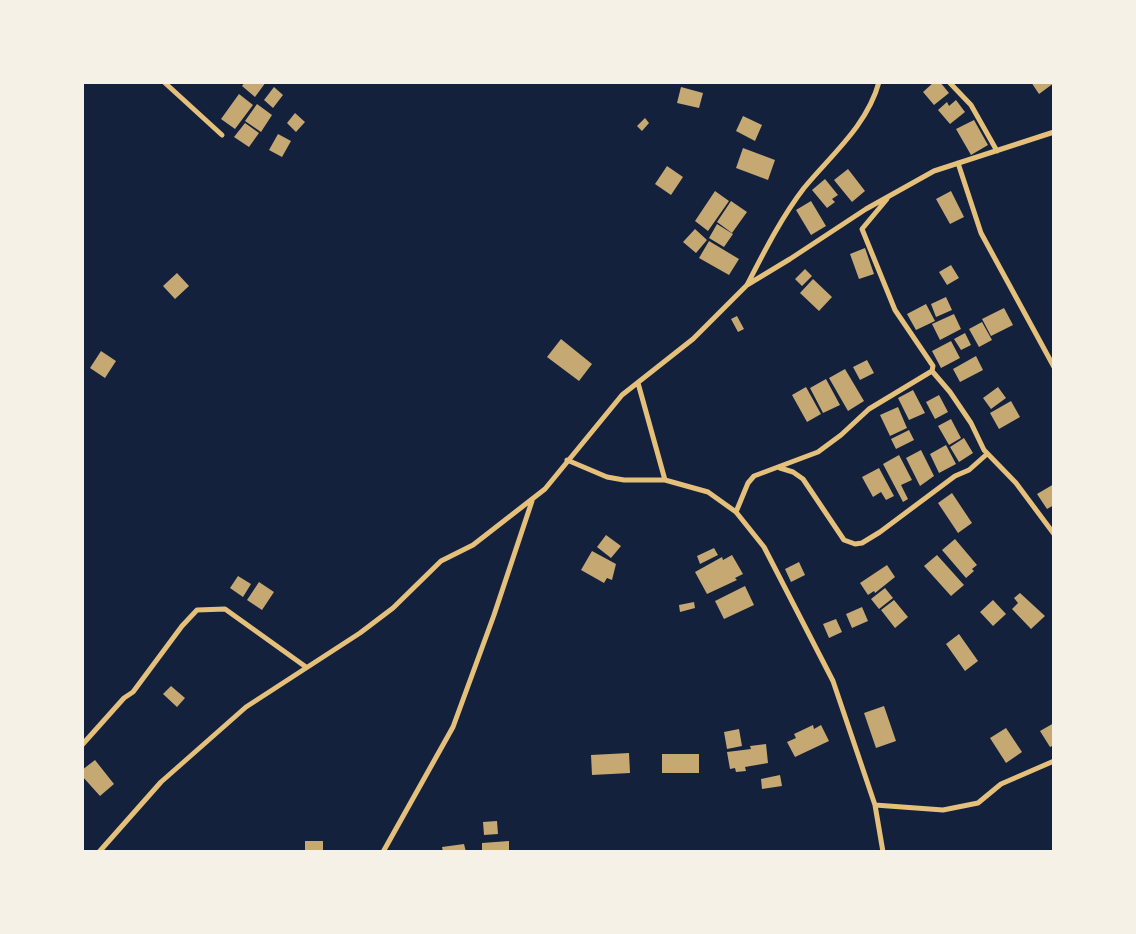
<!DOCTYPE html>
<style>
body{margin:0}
#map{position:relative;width:1136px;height:934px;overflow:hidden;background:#14213d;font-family:Karla,sans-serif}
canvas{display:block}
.frame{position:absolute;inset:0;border:84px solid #f6f1e7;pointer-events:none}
</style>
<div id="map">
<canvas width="1136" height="934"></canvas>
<div class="frame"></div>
</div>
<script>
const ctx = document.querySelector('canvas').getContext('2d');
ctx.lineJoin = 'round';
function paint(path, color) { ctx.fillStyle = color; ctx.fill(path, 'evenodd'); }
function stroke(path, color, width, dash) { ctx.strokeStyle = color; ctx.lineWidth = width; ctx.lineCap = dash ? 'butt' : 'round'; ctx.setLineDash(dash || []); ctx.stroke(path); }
const building = new Path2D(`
 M245 82H266L255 97 242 86Z
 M934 82H940L949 93 934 105 923 92Z
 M1031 82H1054V83L1039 94Z
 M274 87 283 95 273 108 264 100Z
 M681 87 703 93 699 108 677 103Z
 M239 94 253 105 235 129 221 119Z
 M956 100 965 112 950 124 938 110 947 102 949 106Z
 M257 104 272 115 261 132 245 121Z
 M295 113 305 122 296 132 287 123Z
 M743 116 762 125 755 141 736 131Z
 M645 118 649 123 642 131 637 126Z
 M974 120 988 145 971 155 956 129Z
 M245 123 259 133 249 147 234 137Z
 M278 134 291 141 282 157 269 150Z
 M743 148 775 160 768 180 736 168Z
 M667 166 683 177 671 195 655 184Z
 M848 169 865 191 852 202 834 180Z
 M825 179 838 195 832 199 835 202 827 208 812 190Z
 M715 191 729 201 708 231 695 221Z
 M951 191 964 217 950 224 936 199Z
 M731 201 747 212 732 233 717 222Z
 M811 201 826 226 811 235 796 210Z
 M717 224 733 234 724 247 709 238Z
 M695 229 707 240 696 253 683 242Z
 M709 241 739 259 729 275 699 258Z
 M865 248 874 274 859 279 850 254Z
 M951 265 959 278 947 285 939 272Z
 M805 269 812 276 802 286 795 279Z
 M177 273 189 286 175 299 163 286Z
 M813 279 832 297 819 311 800 293Z
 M946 297 952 310 936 317 931 304Z
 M926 304 935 321 916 330 907 314Z
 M1004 308 1013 325 991 336 982 319Z
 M954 314 961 329 940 340 932 324Z
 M737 316 744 329 738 332 731 319Z
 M982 322 992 340 979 347 969 329Z
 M965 333 971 345 961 350 954 339Z
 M561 339 592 364 579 381 547 357Z
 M951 341 960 358 941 368 932 351Z
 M101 351 116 361 105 378 90 368Z
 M976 356 983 370 960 382 953 369Z
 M867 360 874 373 860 380 853 367Z
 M845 369 864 401 848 411 829 378Z
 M826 379 840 405 823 413 810 388Z
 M806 387 821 414 807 422 792 395Z
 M998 387 1006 398 991 409 983 398Z
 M913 390 925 413 909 420 898 398Z
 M939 395 948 412 935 419 926 402Z
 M1011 401 1020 417 999 429 990 413Z
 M898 407 907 428 890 436 880 415Z
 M951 419 961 438 949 445 938 426Z
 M909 430 914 440 896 449 891 439Z
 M964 438 973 453 959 462 950 447Z
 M946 445 956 464 939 473 930 454Z
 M921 450 934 476 920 486 906 458Z
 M899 455 912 480 901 485 908 499 903 502 883 464Z
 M879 468 894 496 886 500 881 492 873 497 862 477Z
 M1054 484V505L1047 509 1037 494Z
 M952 493 972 523 958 533 938 503Z
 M606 535 621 546 611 558 597 547Z
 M955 539 977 565 972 569 974 571 966 578 942 550Z
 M714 548 718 555 700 564 697 556Z
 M592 551 616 564 612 580 607 578 604 583 581 570Z
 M732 555 743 574 735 578 737 580 707 594 695 572 722 557 723 560Z
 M937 555 964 585 951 596 924 566Z
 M799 562 805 575 791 582 785 569Z
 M887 565 895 577 875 593 874 591 868 595 860 583Z
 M238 576 251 584 243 597 230 588Z
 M259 582 274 592 262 610 247 600Z
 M745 586 754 605 724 619 715 601Z
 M885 588 893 598 879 609 871 599Z
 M1020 593 1045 616 1031 629 1012 609 1018 603 1014 598Z
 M894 600 908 617 895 628 881 610Z
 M993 600 1006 614 993 626 980 612Z
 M694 602 695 608 680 612 679 605Z
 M862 607 868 621 852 628 846 614Z
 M836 619 842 632 829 638 823 624Z
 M959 634 978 661 965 671 946 644Z
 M171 686 185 698 177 707 163 694Z
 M884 706 896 741 876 748 864 713Z
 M1054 723V745L1050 747 1040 731Z
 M813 725 814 729 821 725 829 741 795 757 787 742 796 738 794 734Z
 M1006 728 1022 752 1006 763 990 738Z
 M739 729 742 746 727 749 724 732Z
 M766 744 768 763 745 767 746 771 736 772 735 768 730 769 727 752 751 749 750 746Z
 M629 753 630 773 592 775 591 755Z
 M662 754H699V773H662Z
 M95 760 114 784 100 796 82 776V770Z
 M780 775 782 786 762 789 761 779Z
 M497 821 498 834 484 835 483 822Z
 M305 841H323V852H305Z
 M509 841V852H482V843Z
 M464 844 466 852H443L442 847Z`);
const minor = new Path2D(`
 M164 82 222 135
 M949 82 971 105 997 151
 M958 163 981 233 1054 367
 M747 285C764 252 781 218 804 188 831 155 867 126 879 82
 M932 371 950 392 971 423 984 450 1016 483 1054 534
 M638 383 665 480
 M567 460 607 477 624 480H665L708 492 736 512 764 547 833 681 875 805 883 852
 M780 468 793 472 803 479 844 540 855 544 862 543 880 532 955 476 969 470 987 454
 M736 512 748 483 754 476 818 452 841 435 869 409 932 371 933 366 895 310 862 229 887 199
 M82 745 124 698 133 692 182 626 197 610 225 609 306 667
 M875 805 943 810 978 803 1001 784 1054 761
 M99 852 161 782 246 707 360 633 393 608 441 561 473 545 545 489 622 395 693 339 747 285 790 259 866 209 934 171 1054 132
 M383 852 453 727 494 615 532 501`);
paint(building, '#c6a872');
stroke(minor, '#e5c07b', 5);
</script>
